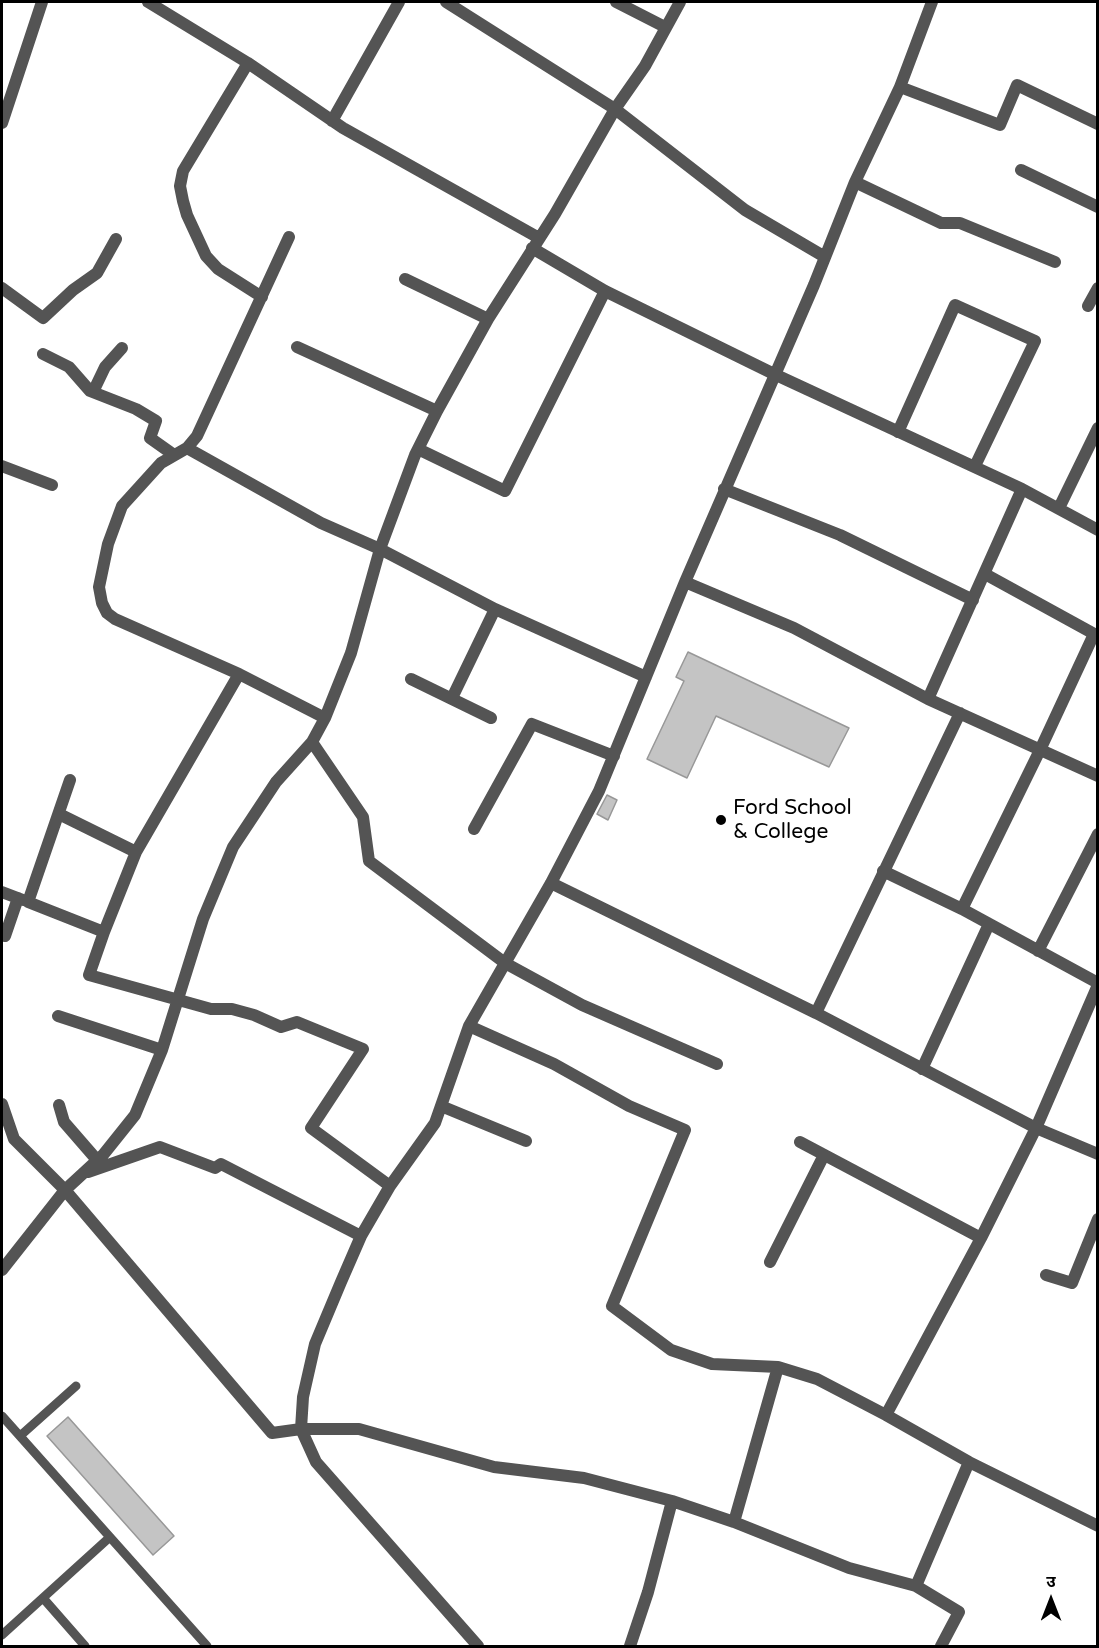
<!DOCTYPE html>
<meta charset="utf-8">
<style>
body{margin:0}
#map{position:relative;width:1099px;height:1648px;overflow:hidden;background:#fff;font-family:"Varela Round","Noto Sans Devanagari",sans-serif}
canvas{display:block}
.frame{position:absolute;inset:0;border:3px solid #000;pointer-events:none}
.north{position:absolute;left:1021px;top:1570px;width:60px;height:60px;-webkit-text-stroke:4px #fff;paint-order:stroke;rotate:0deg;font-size:16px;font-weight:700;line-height:24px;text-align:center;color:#000}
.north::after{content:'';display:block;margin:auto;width:21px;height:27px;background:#000;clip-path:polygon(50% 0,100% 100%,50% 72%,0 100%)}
</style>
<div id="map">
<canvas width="1099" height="1648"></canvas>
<div class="frame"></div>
<div class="north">उ</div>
</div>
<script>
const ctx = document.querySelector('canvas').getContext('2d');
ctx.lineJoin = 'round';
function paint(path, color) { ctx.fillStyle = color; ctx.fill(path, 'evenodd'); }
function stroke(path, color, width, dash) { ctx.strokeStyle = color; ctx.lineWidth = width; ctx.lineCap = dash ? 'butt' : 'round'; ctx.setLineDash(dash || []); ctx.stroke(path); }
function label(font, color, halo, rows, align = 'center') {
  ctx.font = font + ' "Varela Round",sans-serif'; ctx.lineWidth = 5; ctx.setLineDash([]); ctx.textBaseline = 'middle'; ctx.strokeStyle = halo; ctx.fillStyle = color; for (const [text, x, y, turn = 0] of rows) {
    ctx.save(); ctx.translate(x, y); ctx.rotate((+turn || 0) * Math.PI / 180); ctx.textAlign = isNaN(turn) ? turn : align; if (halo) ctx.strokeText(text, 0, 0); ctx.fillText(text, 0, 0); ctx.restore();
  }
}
const building = new Path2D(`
 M688 652 849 728 829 767 716 716 687 778 647 759 684 681 676 677Z
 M607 795 617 800 608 820 597 814Z
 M68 1417 174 1536 153 1555 47 1436Z`);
const lane = new Path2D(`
 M2 1416 207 1646
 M20 1436 76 1386
 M43 1598 85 1646
 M2 1635 110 1537`);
const street = new Path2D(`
 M148 2 248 63 343 128 539 238
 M446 2 615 109 745 210 825 257
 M616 2 665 27
 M248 63 183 171 180 186 183 201 187 215 206 256 218 269 262 297
 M900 87 1000 125 1017 85 1098 124
 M332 121 399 2
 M2 123 42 2
 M1021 170 1098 207
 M855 182 941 223H960L1055 262
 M289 237 197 436 187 448 161 463 122 506 108 544 99 587 102 603 107 613 115 619 239 674 325 718
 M532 248 605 291 774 374 1022 489 1098 530
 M405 279 488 319
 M2 288 43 318 73 290 97 273 116 239
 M1088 306 1098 288
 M297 347 437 411
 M43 354 69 367 90 391 136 409 156 421 150 438 174 455
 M93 392 105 367 122 348
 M898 432 955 305 1035 341 975 466
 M187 448 321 523 380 549 495 609 646 677
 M418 449 505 491 605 291
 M2 466 52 485
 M724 489 840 535 973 600
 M1059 508 1098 428
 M985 574 1098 636
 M685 582 794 628 928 699 1098 776
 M1094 634 1040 750 962 909 1098 983
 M411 679 491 718
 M452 698 495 609
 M928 699 1022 489
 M312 742 363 817 369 861 505 963 582 1005 717 1064
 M70 780 28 902 104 932 136 852 239 674
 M59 814 136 852
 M474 829 532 724 614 756
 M883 871 962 909
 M551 883 816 1013 1036 1128 1098 1154
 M2 892 23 900
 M104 932 89 975 211 1009H232L254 1015 281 1027 297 1022 363 1049 311 1128 390 1186
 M5 936 18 898
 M1038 951 1098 834
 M1098 985 1036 1128 981 1238 886 1415 969 1462 1098 1526
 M816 1013 960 713
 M58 1016 162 1050
 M469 1026 554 1064 629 1106 685 1130 612 1306 671 1350 712 1364 778 1367 817 1379 886 1415
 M922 1069 989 924
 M2 1104 14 1139 65 1190 272 1433 301 1429H359L494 1467 584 1478 672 1501 734 1522 849 1568 916 1586
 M59 1105 64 1122 97 1160
 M441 1106 526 1141
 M800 1142 981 1238
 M88 1172 160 1147 215 1168 221 1164 361 1236
 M770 1262 824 1155
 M2 1270 65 1190 103 1155 135 1115 162 1050 203 919 233 847 276 782 312 742 325 718 351 653 380 549 415 455 437 411 488 319 555 214 615 109 645 66 680 2
 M1046 1275 1072 1283 1098 1219
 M734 1522 778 1367
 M478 1646 316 1462 301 1429 303 1397 315 1344 341 1282 361 1236 390 1186 435 1123 469 1026 551 883 599 791 685 582 814 285 855 182 900 87 932 2
 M630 1646 648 1592 672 1501
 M941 1646 959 1612 916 1586 969 1462`);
const markers = [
 [721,820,6,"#000"]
];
const poiNames = [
 ["Ford School",733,808],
 ["& College",733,832]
];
paint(building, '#c4c4c4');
stroke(building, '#989898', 1.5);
stroke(lane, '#545454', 9);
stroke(street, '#545454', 12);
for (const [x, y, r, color] of markers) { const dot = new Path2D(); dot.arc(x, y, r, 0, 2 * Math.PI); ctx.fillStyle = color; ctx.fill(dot); stroke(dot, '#fff', 2); }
label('21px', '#000', '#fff', poiNames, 'left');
</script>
